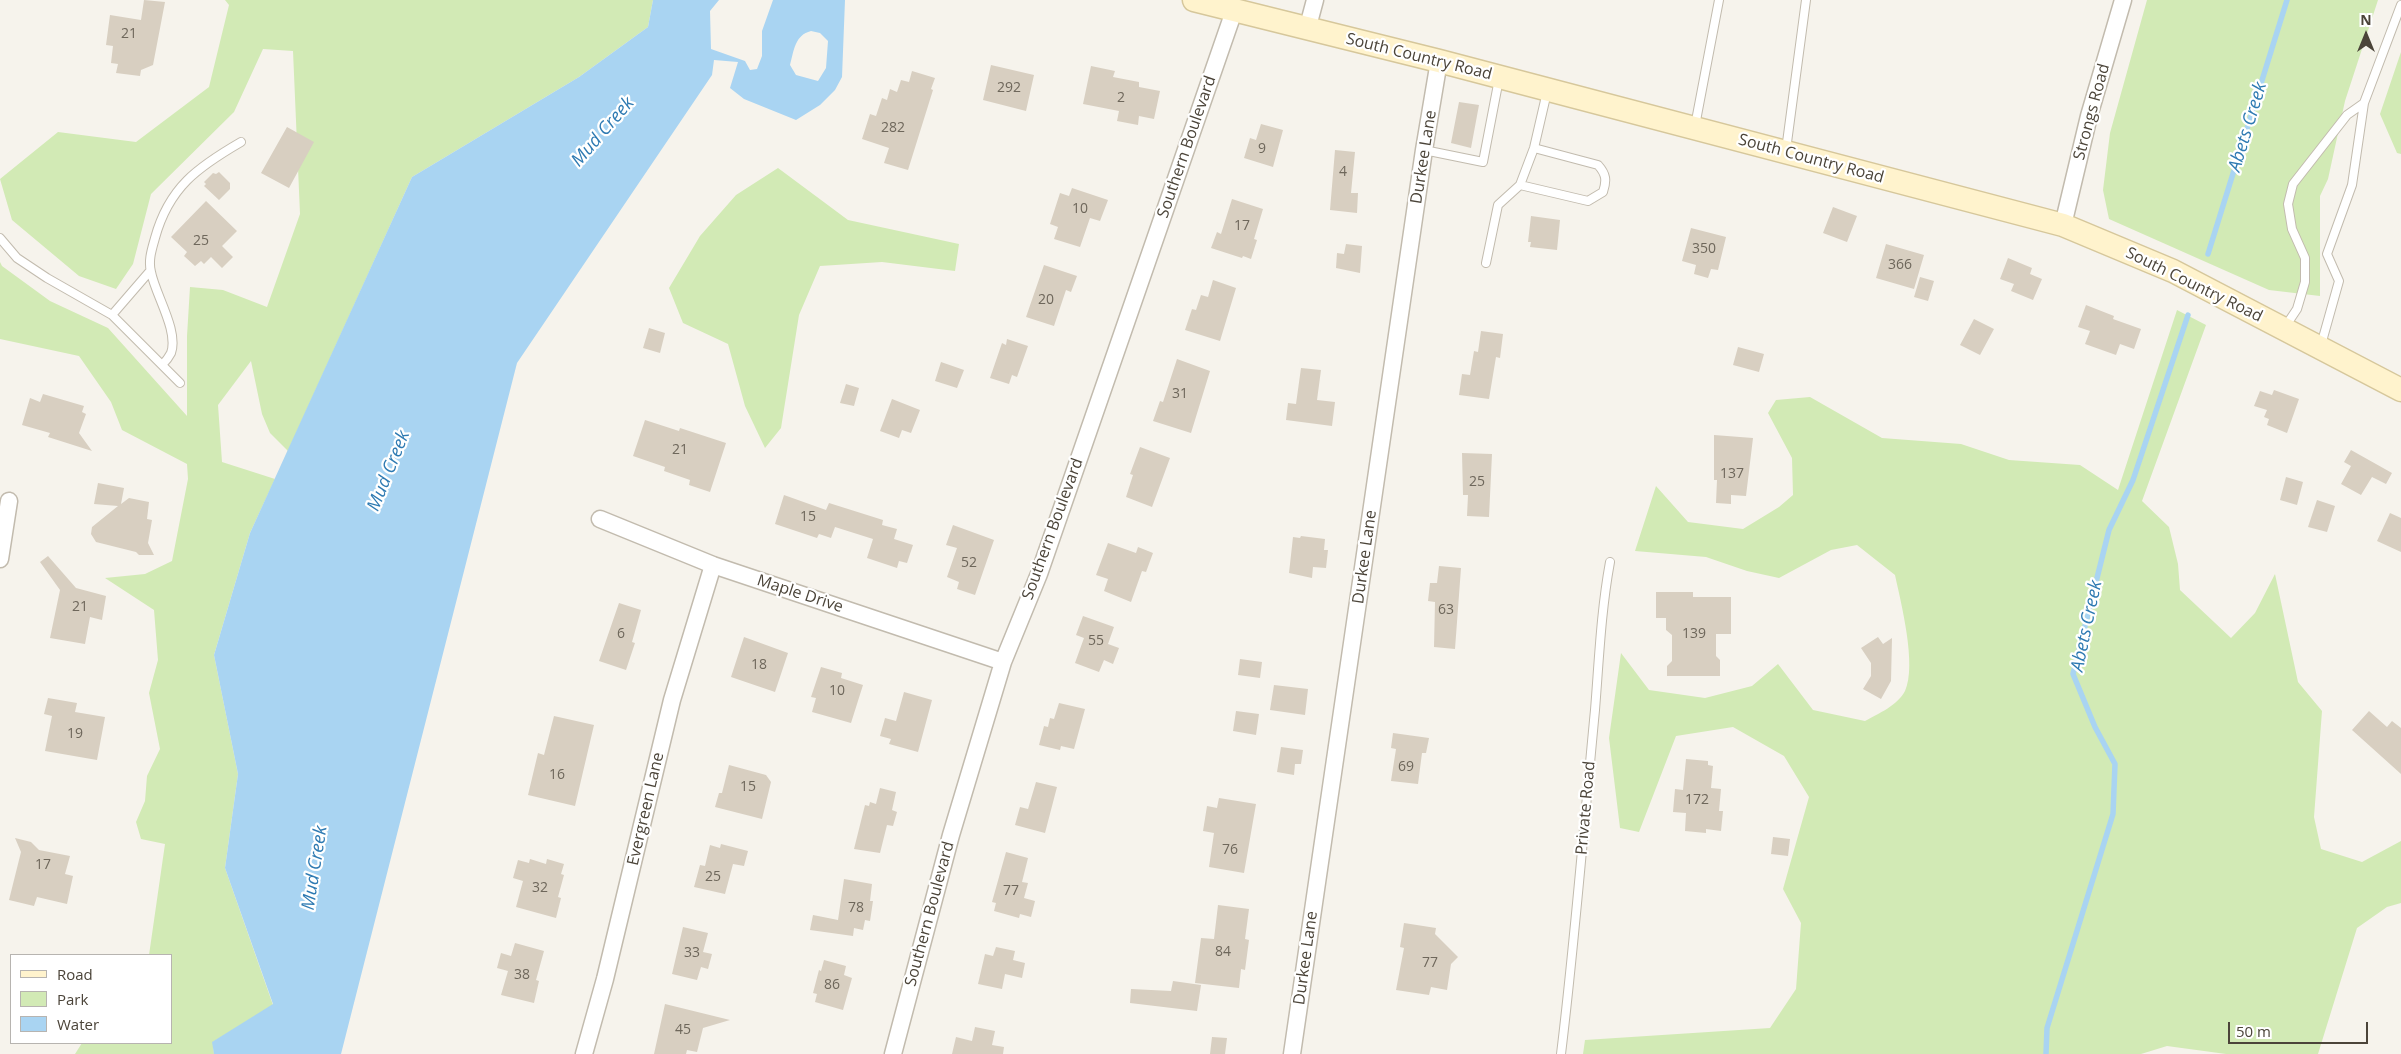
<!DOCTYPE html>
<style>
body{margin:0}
#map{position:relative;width:2401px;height:1054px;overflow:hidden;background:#f6f3ec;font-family:"Open Sans",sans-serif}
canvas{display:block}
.legend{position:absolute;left:10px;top:954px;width:162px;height:90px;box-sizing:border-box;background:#fff;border:1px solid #b7b4b0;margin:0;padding:6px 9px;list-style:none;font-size:15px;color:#4b4439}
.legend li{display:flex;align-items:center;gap:10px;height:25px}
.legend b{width:25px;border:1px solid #b7b4b0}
.north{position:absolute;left:2341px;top:10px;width:50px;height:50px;-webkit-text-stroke:4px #fff;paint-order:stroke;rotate:0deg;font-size:14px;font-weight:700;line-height:20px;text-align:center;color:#4b4439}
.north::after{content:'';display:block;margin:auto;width:18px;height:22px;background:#4b4439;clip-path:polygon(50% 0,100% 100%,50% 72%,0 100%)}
.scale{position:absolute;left:2228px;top:1022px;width:140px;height:22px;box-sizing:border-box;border:2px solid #4b4439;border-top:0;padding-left:6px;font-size:15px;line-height:18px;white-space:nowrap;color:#4b4439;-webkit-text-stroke:4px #fff;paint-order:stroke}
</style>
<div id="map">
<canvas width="2401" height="1054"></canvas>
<ul class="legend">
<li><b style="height:6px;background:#fff3cd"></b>Road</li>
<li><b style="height:14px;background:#d2eab5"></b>Park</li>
<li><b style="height:14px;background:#a9d4f2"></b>Water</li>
</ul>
<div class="north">N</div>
<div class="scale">50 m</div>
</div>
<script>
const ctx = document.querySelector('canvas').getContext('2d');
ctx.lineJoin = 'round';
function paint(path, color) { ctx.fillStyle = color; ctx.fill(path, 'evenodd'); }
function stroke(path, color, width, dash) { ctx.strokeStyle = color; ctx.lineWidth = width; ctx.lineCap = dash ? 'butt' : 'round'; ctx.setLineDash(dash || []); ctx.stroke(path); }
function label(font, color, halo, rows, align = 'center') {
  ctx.font = font + ' "Open Sans",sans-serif'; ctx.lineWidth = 4.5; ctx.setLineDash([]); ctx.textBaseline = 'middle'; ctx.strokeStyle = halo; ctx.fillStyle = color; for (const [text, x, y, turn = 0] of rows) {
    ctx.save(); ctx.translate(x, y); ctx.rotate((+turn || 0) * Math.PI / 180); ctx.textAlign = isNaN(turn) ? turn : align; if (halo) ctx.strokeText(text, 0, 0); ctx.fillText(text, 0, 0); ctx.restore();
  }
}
const green = new Path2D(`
 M225 0H653L648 27 579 77 412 177 288 451 270 433 262 414 251 361 218 405 222 462 275 479 250 533 214 655 238 774 225 868 273 1005 213 1042 214 1054H75L82 1043H171V955H149L165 844 141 839 136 822 145 801 147 776 160 749 149 693 158 660 154 610 105 578 145 574 172 561 188 479 187 464 122 430 111 402 79 356 0 339V262L2 266 50 301 108 328 187 416V336L190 287 223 290 267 307 300 214 293 51 263 49 234 112 151 194 133 264 116 289 79 276 12 220 0 179 58 132 136 142 209 87 229 5Z
 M2147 0H2378L2345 101 2328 179 2320 196V296L2269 290 2109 219 2103 190 2110 133Z
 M2401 52V154L2397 153 2380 114Z
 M778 168 848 220 959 244 955 271 882 262 820 266 799 315 781 428 765 448 745 406 728 344 683 323 669 288 700 236 736 195Z
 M2177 310 2206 325 2142 501 2169 527 2178 564 2180 590 2231 638 2255 613 2275 574 2298 682 2322 711 2314 817 2321 849 2362 862 2401 841V903L2387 907 2357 928 2318 1054H2226L2167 1046 2141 1054H1583L1585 1040 1770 1028 1796 989 1801 923 1783 889 1809 797 1784 756 1733 727 1676 736 1639 832 1620 828 1609 738 1621 653 1649 690 1705 698 1752 686 1778 664 1813 710 1865 721C1878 714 1898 705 1905 691 1917 665 1901 603 1895 575L1857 545 1831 550 1779 578 1747 571 1706 557 1635 551 1656 486 1688 522 1743 529 1779 507 1793 495 1792 458 1768 413 1776 400 1810 397 1882 438 1961 444 2009 460 2080 465 2118 490Z`);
const water = new Path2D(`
 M653 0H719L710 11 711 49 745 61 750 70 757 69 762 56V31L773 0H845L842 77 835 90 820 105 796 120 744 99 730 88 738 62 714 60 712 75 517 363 341 1054H214L212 1042 273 1004 225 868 238 774 214 655 250 533 412 177 579 77 648 27ZM811 31 820 33 828 41 826 68 818 81 796 75 790 65C794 50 795 35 811 31Z`);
const stream = new Path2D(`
 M2208 254 2287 0
 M2046 1054 2047 1028 2113 814 2115 764 2095 727 2073 674 2109 530 2133 480 2188 315`);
const building = new Path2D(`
 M144 0 165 2 153 65 141 70 140 76 116 73 118 64 111 63 113 46 106 45 110 15 141 20Z
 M991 65 1034 75 1026 111 983 100Z
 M1091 66 1115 71 1113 77 1139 82V87L1160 91 1154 119 1139 116 1138 125 1117 121 1119 111 1083 104Z
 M912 71 935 78 931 89 933 90 908 170 884 163 889 148 862 139 870 114 876 116 882 98 887 100 890 89 897 92 901 80 909 82Z
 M1459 102 1479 105 1471 148 1451 143Z
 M1261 124 1283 130 1273 167 1244 158 1250 138 1256 140Z
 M287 127 314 142 289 188 261 173Z
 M1335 150 1355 152 1351 193H1358L1357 213 1330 210Z
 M219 172 230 183V189L219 200 204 186 206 184 204 182 213 173 216 174Z
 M1072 188 1108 200 1100 221 1090 218 1080 247 1054 239 1058 227 1050 224 1060 193 1069 196Z
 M1232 199 1263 209 1254 239 1257 240 1251 259 1243 256 1242 258 1211 248 1217 232 1221 234Z
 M206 201 237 231 222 246 233 257 222 268 211 257 204 264 201 261 195 266 184 256 187 252 171 237Z
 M1833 207 1857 216 1847 242 1823 233Z
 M1531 216 1560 220 1557 250 1530 247 1531 242H1528Z
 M1691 228 1726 237 1718 270 1711 269 1708 278 1694 274 1696 265 1682 261Z
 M1346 244 1362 246 1360 273 1336 268 1337 253 1344 254Z
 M1886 244 1924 255 1914 289 1876 278Z
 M2008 258 2032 268 2030 274 2042 279 2033 300 2011 291 2014 284 2000 279Z
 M1044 265 1077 276 1071 292 1066 290 1054 326 1026 317Z
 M1920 277 1934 281 1928 301 1914 297Z
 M1213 280 1236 288 1220 341 1185 330 1192 309 1196 310 1201 295 1208 297Z
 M2086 305 2114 316 2113 319 2141 329 2134 349 2120 344 2116 355 2085 344 2090 331 2078 327Z
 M1974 319 1994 329 1980 355 1960 345Z
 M649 328 665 333 660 353 643 348Z
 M1481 331 1503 334 1500 358 1496 357 1489 399 1459 395 1462 374 1470 375 1474 351 1478 352Z
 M1007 339 1028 346 1017 377 1012 375 1009 384 990 378 1002 343 1006 345Z
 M1738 347 1764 354 1759 372 1733 365Z
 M1177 359 1210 371 1191 433 1153 421 1160 401 1163 402Z
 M941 362 964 370 957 388 935 381Z
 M1301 368 1321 370 1317 400 1335 402 1332 426 1286 420 1288 403 1296 404Z
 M846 384 859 388 854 406 840 403Z
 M2274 390 2299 399 2287 433 2267 425 2269 419 2264 417 2267 410 2254 406 2260 391 2272 395Z
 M43 394 84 406 82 412 86 414 79 433 92 451 48 437 50 433 22 425 30 398 40 402Z
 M892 399 920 410 911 433 902 430 899 438 880 431Z
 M645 420 679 431 680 428 726 443 710 492 689 485 690 480 664 471 665 467 633 456Z
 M1714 435 1753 438 1746 496 1731 495V504L1716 503 1717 480H1714Z
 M1140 447 1170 458 1152 507 1126 497 1133 475 1130 474Z
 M2351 450 2392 473 2386 484 2372 477 2361 495 2341 484 2351 466 2344 462Z
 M1462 453 1492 454 1489 517 1467 516 1468 495H1463Z
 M2286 477 2303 482 2297 505 2280 500Z
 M98 483 124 488 121 504 129 498 149 502 147 519 152 520 148 543 154 555H139L136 552 96 542 91 534 92 527 118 506 94 504Z
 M784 495 826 510 829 503 883 520 882 525 897 529 894 539 913 545 907 563 899 561 897 568 867 558 873 539 835 527 831 538 819 534 817 538 775 524Z
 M2317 500 2335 506 2327 532 2308 527Z
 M2390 513 2401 518V552L2377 541Z
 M953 525 994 540 975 595 957 589 959 582 947 577 957 548 946 545Z
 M1301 536 1325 539 1324 550H1328L1326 568 1313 567 1312 578 1289 573 1293 537 1300 538Z
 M1108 543 1136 553 1138 547 1153 553 1146 572 1142 571 1131 602 1104 591 1108 579 1096 575Z
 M48 556 76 588 106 596 102 620 90 617 85 644 50 638 60 590 40 562Z
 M1439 566 1461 568 1455 649 1434 647 1435 602 1428 601 1430 583H1437Z
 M1656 592H1693V597H1731V634H1716V656L1720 660V676H1667V666L1672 661V635L1666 630V618H1656Z
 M619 603 641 610 632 642 635 643 626 670 599 661Z
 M1083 616 1114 627 1108 644 1119 648 1113 664 1104 660 1099 672 1075 663 1084 638 1076 635Z
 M744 637 788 653 775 692 731 677Z
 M1878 637 1883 644 1892 638 1891 681 1881 699 1863 689 1871 676V663L1861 648Z
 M1240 659 1262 662 1260 678 1238 675Z
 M821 667 842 673 841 678 863 685 851 723 812 712 816 698 811 697Z
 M1274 685 1308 689 1305 715 1270 710Z
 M904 692 932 700 918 752 889 744 891 739 880 736 885 718 896 721Z
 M48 698 77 703 75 712 105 717 97 760 45 751 52 716 44 714Z
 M1059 703 1085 709 1074 749 1061 746 1060 750 1039 745 1044 726 1048 727 1050 718 1054 719Z
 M1236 711 1259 714 1256 735 1233 731Z
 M2369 711 2387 727 2392 721 2401 728V774L2352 730Z
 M554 716 594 725 575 806 528 795 538 753 544 755Z
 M1393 733 1429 738 1426 753H1422L1418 784 1391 781 1396 749 1391 748Z
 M1281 747 1303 750 1301 764H1295L1294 775 1277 772Z
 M1686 759 1708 761V765L1713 766 1711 788 1721 789 1719 811H1723L1721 831 1706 829V833L1685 831 1686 813 1673 812 1675 789 1683 790Z
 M729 765 766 775 771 782 762 819 715 807 719 793H722Z
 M1036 782 1057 787 1045 833 1015 825 1020 807 1028 809Z
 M880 788 896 792 892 810 897 812 893 826 887 825 880 853 854 849 865 805 869 806 870 802 876 804Z
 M1219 798 1256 804 1244 873 1209 867 1214 833 1203 831 1207 806 1217 808Z
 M1773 837 1790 839 1788 856 1771 854Z
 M15 838 31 842 39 850 70 856 65 874 73 876 67 904 37 897 34 906 9 900 21 852Z
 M721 844 748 851 744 866 733 864 725 894 694 887 700 865 705 866 710 845 720 848Z
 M1006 852 1028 858 1022 882 1028 883 1024 898 1035 901 1031 917 1020 914 1019 918 994 911 996 903 992 902Z
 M530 859 546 864 547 859 564 864 561 874 564 875 558 897 561 898 556 918 516 907 523 881 513 878 518 860 529 863Z
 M844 879 872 884 870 901H873L870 921 865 920 863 930 854 928 853 936 810 930 813 915 838 920Z
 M1218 905 1249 909 1245 939 1249 940 1245 970 1241 969 1239 988 1195 983 1201 938 1214 939Z
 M1404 923 1436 928 1435 934 1458 957 1451 964 1447 990 1431 987 1429 995 1396 990 1404 948 1400 947Z
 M683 927 708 933 703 952 712 954 708 969 701 967 697 980 672 974Z
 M515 943 544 951 536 980 539 981 534 1003 501 995 508 971 497 968 501 953 511 956Z
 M996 947 1015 951 1013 960 1025 963 1022 978 1005 974 1002 989 978 984 985 954 993 956Z
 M824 960 846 966 844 975 852 978 843 1010 815 1002 817 994 813 993 819 970 821 971Z
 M1173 981 1201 985 1197 1011 1130 1003 1131 989 1171 991Z
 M665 1004 730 1020 703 1028 697 1052 687 1050 686 1054H654Z
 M975 1027 995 1031 992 1045 1004 1047 1003 1054H952L956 1037 972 1041Z
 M1212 1037 1227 1038 1225 1054H1210Z`);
const lane = new Path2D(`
 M1695 126 1719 0
 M1424 150 1483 162 1499 79
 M1786 150 1806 0
 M1520 185 1588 201 1603 192C1607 180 1606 174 1598 165L1534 148
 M0 238 17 258 47 278 112 315 180 383
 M1486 263 1498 205 1520 185 1534 148 1547 92
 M112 315 150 271
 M2285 327 2297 309 2305 282V258L2292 229 2288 204 2293 184 2347 115 2364 103
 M2321 345 2339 281 2327 254 2352 185 2364 103 2401 5
 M162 365C165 362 169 357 171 353 179 331 155 294 151 272 148 260 152 249 155 238 169 187 198 167 241 142
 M1561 1054C1575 940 1584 824 1595 710 1599 660 1601 611 1610 562`);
const street = new Path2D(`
 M1307 30 1315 0
 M2063 225 2089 116 2123 0
 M600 519 713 565 1003 662
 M0 559 9 501
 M584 1054 605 979 672 700 713 565
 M893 1054 951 835 1003 662 1039 574 1234 11
 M1292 1054 1424 150 1439 61`);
const secondary = new Path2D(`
 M1194 0 1439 61 2063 225 2173 271 2401 390`);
const numberNames = [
 ["21",129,34],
 ["292",1009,88],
 ["2",1121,98],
 ["282",893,128],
 ["9",1262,149],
 ["4",1343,172],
 ["10",1080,209],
 ["17",1242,226],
 ["25",201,241],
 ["350",1704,249],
 ["366",1900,265],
 ["20",1046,300],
 ["31",1180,394],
 ["21",680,450],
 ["137",1732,474],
 ["25",1477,482],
 ["15",808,517],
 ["52",969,563],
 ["21",80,607],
 ["63",1446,610],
 ["6",621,634],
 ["139",1694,634],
 ["55",1096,641],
 ["18",759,665],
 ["10",837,691],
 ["19",75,734],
 ["69",1406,767],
 ["16",557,775],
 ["15",748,787],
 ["172",1697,800],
 ["76",1230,850],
 ["17",43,865],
 ["25",713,877],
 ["32",540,888],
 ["77",1011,891],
 ["78",856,908],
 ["84",1223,952],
 ["33",692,953],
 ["77",1430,963],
 ["38",522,975],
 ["86",832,985],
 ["45",683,1030]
];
const streetNames = [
 ["South Country Road",1419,57,14],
 ["Strongs Road",2092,112,-75],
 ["Southern Boulevard",1187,147,-71],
 ["Durkee Lane",1424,157,-81],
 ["South Country Road",1811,159,15],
 ["South Country Road",2194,285,26],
 ["Southern Boulevard",1053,529,-70],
 ["Durkee Lane",1365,557,-82],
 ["Maple Drive",800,594,18],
 ["Private Road",1586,808,-85],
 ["Evergreen Lane",646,809,-77],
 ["Southern Boulevard",930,914,-75],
 ["Durkee Lane",1306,958,-82]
];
const waterNames = [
 ["Abets Creek",2248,127,-73],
 ["Mud Creek",603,132,-49],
 ["Mud Creek",389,471,-68],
 ["Abets Creek",2087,626,-78],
 ["Mud Creek",315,868,-81]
];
paint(green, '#d2eab5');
paint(water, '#a9d4f2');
stroke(stream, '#a9d4f2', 5.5);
paint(building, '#d8cfc1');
stroke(lane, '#c2bbae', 10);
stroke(street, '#c2bbae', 19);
stroke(secondary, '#d6c79b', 25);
stroke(lane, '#fff', 8);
stroke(street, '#fff', 16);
stroke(secondary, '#fff3cd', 22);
label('14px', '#6e675b', null, numberNames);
label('16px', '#4b4439', '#fff', streetNames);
label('italic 18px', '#2e7ab2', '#fff', waterNames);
</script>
